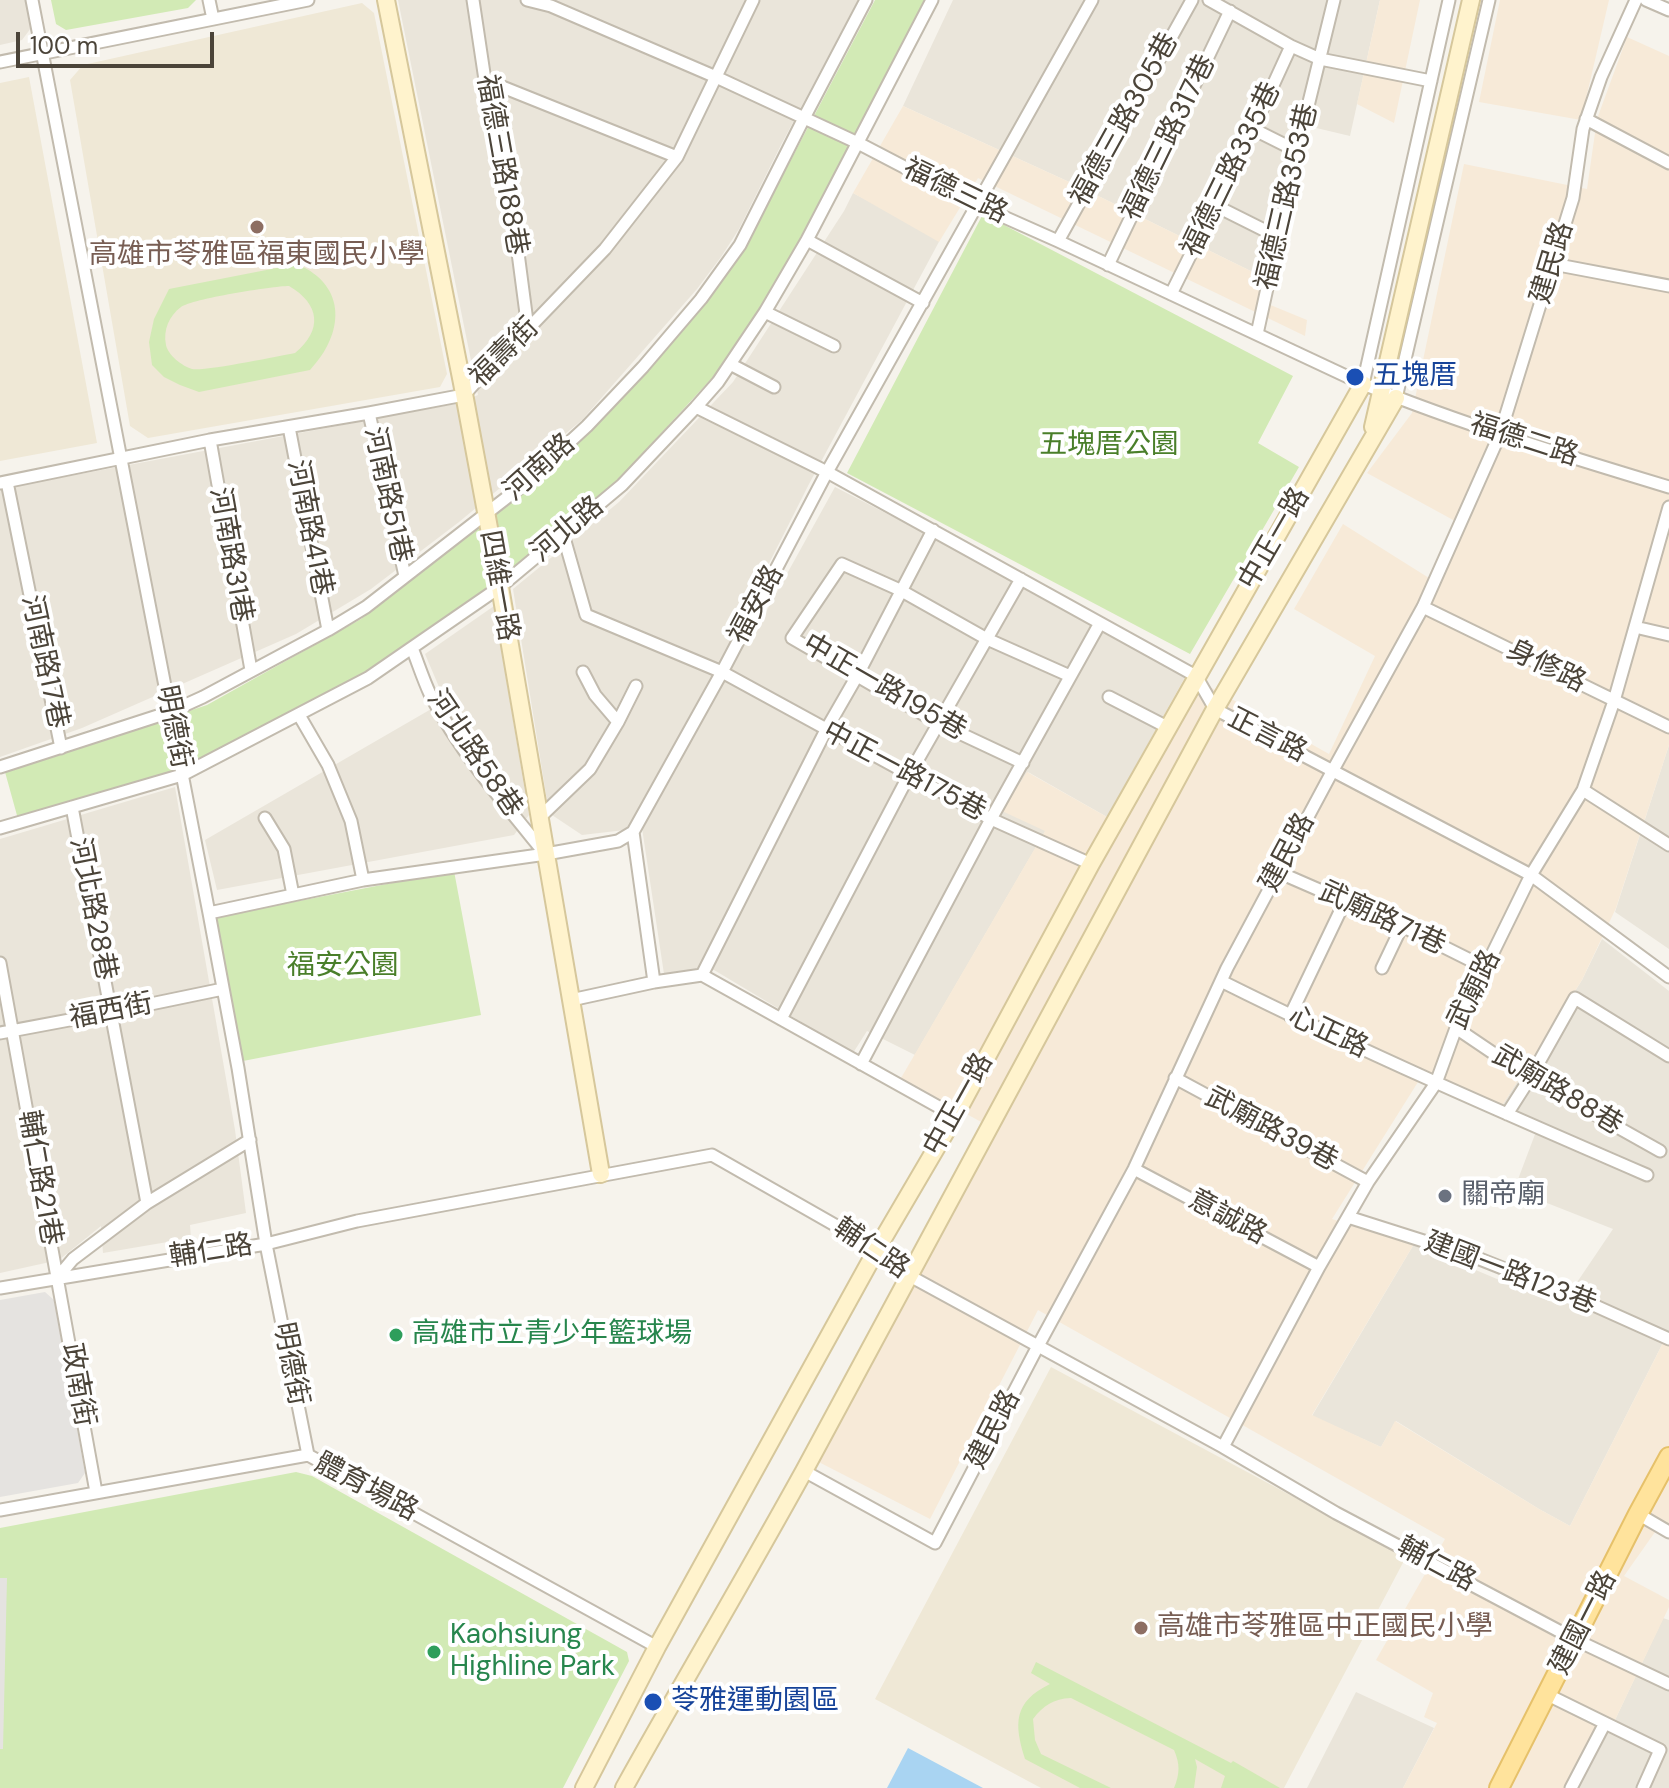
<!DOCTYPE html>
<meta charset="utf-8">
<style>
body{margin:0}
#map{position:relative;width:1669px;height:1788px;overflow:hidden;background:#f6f3ec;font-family:"DM Sans",sans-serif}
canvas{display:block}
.scale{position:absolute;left:16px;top:32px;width:198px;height:36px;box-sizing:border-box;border:4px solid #4b4439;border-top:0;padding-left:10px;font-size:24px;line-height:28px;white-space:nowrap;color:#4b4439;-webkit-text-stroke:6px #fff;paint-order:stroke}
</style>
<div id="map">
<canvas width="1669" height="1788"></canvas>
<div class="scale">100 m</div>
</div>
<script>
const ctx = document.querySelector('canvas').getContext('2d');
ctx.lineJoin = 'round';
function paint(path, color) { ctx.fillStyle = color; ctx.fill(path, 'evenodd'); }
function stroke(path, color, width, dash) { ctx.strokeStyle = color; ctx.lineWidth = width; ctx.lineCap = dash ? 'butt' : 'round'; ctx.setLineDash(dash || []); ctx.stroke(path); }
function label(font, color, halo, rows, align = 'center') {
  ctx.font = font + ' "DM Sans","Noto Sans TC",sans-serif'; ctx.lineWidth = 8; ctx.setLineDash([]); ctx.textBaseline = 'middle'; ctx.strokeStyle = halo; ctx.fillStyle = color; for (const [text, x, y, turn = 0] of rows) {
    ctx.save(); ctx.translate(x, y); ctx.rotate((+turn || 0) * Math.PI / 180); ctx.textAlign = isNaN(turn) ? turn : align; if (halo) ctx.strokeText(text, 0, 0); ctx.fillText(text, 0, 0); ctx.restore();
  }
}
const residential = new Path2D(`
 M0 0H25L31 28 22 40 0 45Z
 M398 0H858L782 143 739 229 721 257 697 289 582 420 459 522 371 589 296 634 82 728 0 757V489L460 403 478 395Z
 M953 0H1380L1350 136 1308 126 1273 282 1078 186 903 106Z
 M853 193 941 238 809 484 741 619 757 628 835 487 1100 623 1187 674 1107 817 1028 772 1046 830 915 1055 867 1031 853 1053 714 970 664 974 642 828 582 835 549 813 513 589 619 502 733 382 844 211Z
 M494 606 529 815 514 835 217 890 205 840 445 701 425 654Z
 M1669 745V949L1615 912Z
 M175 787 235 1130 246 1213 190 1225 191 1238 103 1253 101 1226 59 1260 0 1273V839Z
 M1602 939 1669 991V1331L1570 1526 1539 1509 1396 1421 1381 1447 1312 1416 1414 1244 1561 1306 1613 1229 1514 1190 1537 1129 1496 1115 1582 980Z
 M1663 1618 1669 1620V1788H1578L1615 1720Z
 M1356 1692 1434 1728 1403 1788H1307Z`);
const commercial = new Path2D(`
 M1380 0H1420L1394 123 1357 104Z
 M1500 0H1609L1581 120 1479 102Z
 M1627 37 1669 56V745L1616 908 1582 980 1496 1115 1418 1082 1332 1219 1414 1244 1312 1415 1381 1447 1395 1421 1539 1509 1570 1526 1669 1331V1539L1655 1532 1624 1576 1669 1600V1607L1615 1720 1578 1788H1403L1437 1723 1424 1717 1433 1693 1376 1660 1445 1539 1038 1310 930 1519 805 1455 983 1123 901 1078 1045 831 1002 811 1027 772 1107 817 1187 674 1329 754 1375 656 1294 609 1343 524 1429 578 1455 521 1367 473 1412 413 1464 164 1587 189 1597 119Z
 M903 106 1078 186 1273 282 1268 304 1307 320 1305 336 978 178 939 242 853 193Z`);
const education = new Path2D(`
 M362 3 374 13 447 374 440 387 148 438 130 426 70 80 83 65Z
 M29 77 97 443 0 461V83Z
 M1051 1367 1406 1557 1284 1788H1041L875 1699Z`);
const green = new Path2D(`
 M51 0H196L188 8 66 30 56 24Z
 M875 0H935L868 131 759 313 712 378 618 480 504 577 366 672 256 732 185 767 18 819 5 772 207 705 361 619 527 491 590 430 648 370 705 301 745 247Z
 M983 214 1293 376 1258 443 1299 467 1190 654 847 473Z
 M297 264C348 286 344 334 310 370L199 392 180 385 164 377 152 365 149 342 154 319 169 289ZM289 286C320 304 323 330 295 353 279 356 202 372 192 369 182 366 168 355 166 345 163 330 169 316 181 307 192 299 272 286 289 286Z
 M454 871 481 1015 243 1061 216 917Z
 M296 1472 312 1476 627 1652 629 1661 563 1788H0V1528Z
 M1036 1662 1231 1763 1233 1761 1280 1788H1221L1225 1776 1195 1759 1197 1767 1194 1788H1174C1180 1773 1180 1764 1174 1750L1071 1698C1053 1699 1044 1705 1033 1719L1035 1740 1041 1754 1111 1788H1080L1025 1759C1014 1724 1013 1702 1050 1684L1031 1673Z`);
const parking = new Path2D(`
 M45 1292 54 1300 85 1473 78 1483 0 1497V1300Z
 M0 1578H7L3 1749H0Z`);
const water = new Path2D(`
 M908 1748 983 1788H887Z`);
const street = new Path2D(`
 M32 0 209 913 238 1068 266 1244 308 1455
 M209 0 213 19
 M473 0 485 80 510 192 528 329
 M527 0 551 6 716 77 858 143 977 205 1058 241 1363 384C1462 424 1566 456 1669 487
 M1209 0 1291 46 1320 59 1431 81
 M1646 0 1669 10
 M0 62 308 0
 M485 80 677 157
 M1586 119 1669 163
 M1253 129 1297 151
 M1216 206 1280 238
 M807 240 923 303
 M1058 241 1192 0
 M1553 264 1669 286
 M1108 265 1230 11
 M1171 294 1253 129 1291 46
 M765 312 834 346
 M1257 334 1297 151 1334 0
 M730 364 774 387
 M1363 384 1449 0
 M1396 398 1489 0
 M696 407 827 472 1196 676 1215 709 1531 875 1669 977
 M369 413 405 576
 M289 427 328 630
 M210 440 251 670
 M7 482 61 748
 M0 483 210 440 369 413 464 395 496 359 528 329 605 249 677 157 753 0
 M563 534 586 615 722 672 991 819 1091 864
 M1423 607 1669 727
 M1635 627 1669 635
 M412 648C418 663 423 679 430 694 460 752 502 801 543 851
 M583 672 595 695 618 722
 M1109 697 1169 728
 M299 715 328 765 351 821 363 880
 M1023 763 940 724 792 638 842 564 900 590 987 639 1070 676
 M0 767 170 712 203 697 328 630 366 607 523 485 587 426 643 367 701 299 740 245 804 118 866 0
 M1583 790 1669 845
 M72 807 147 1203
 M265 818 284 849 293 895
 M538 819 590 769 618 722 636 686
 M0 828 182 775 368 678 500 587 622 485 696 407 718 382 765 312 807 240 932 0
 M633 832 654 982
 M1278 872 1402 926 1486 968
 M209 913 363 880 546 854 618 841 633 832 722 672 827 472 1092 0
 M0 963 96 1492
 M1382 968 1402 926
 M702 975 826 730 857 676 933 530
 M1221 981C1361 1051 1504 1113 1647 1175
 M571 1000 654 982 702 975 955 1116
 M1290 1016 1345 901
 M781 1019 909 775 1021 579
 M1456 1028 1530 1078 1660 1151
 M0 1033 112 1012 223 989
 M861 1064 991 819 1100 623
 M1175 1078 1368 1182
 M1507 1114 1530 1078 1575 998 1669 1056
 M1134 1169 1319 1267
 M1348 1217 1477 1258 1580 1299 1669 1339
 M57 1278 73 1259 147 1203 250 1140
 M0 1288 266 1244 357 1221 712 1155 877 1249 908 1275 1223 1447 1336 1513 1576 1640 1669 1684
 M1223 1447 1319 1267 1368 1182 1436 1083 1456 1028 1531 875 1583 790 1614 701 1669 507
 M804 1471 935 1543 1038 1346 1134 1169 1227 968 1333 770 1423 607 1500 434 1573 198 1583 129 1601 77 1636 0
 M0 1510 308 1455 657 1647
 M1638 1514 1669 1532
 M1548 1695 1660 1750 1643 1788
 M1571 1788 1605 1723`);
const secondary = new Path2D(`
 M386 0 462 383 500 587 601 1174
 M1373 427 1471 0
 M584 1788 657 1647 877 1249 955 1116 1091 864 1363 384
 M624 1788C683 1682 745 1578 804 1471L1215 709 1396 398`);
const primary = new Path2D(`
 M1499 1788 1638 1514 1669 1457`);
const markers = [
 [257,227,8,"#8d6e63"],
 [1355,377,10,"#1a4fb4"],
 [1445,1196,8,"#6b7280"],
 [396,1335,8,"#2e9e5b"],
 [1141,1628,8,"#8d6e63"],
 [434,1652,8,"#2e9e5b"],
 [653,1702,10,"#1a4fb4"]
];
const streetNames = [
 ["福德三路305巷",1125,120,-61],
 ["福德三路317巷",1169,138,-64],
 ["福德三路188巷",501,165,80],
 ["福德三路335巷",1232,170,-64],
 ["福德三路",955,192,26],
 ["福德三路353巷",1288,197,-77],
 ["建民路",1553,263,-73],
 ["福壽街",505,353,-45],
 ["福德二路",1524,441,18],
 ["河南路",540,468,-42],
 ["河南路51巷",387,495,78],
 ["河南路41巷",309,528,79],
 ["河北路",568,530,-40],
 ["中正一路",1275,539,-60],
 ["河南路31巷",230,555,80],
 ["四維一路",498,586,80],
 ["福安路",757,605,-62],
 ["河南路17巷",44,662,78],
 ["身修路",1546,667,26],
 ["中正一路195巷",884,688,30],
 ["明德街",173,727,79],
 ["正言路",1267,736,27],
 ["河北路58巷",474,754,56],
 ["中正一路175巷",904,772,28],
 ["建民路",1288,853,-62],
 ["河北路28巷",92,909,79],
 ["武廟路71巷",1382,919,25],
 ["武廟路",1475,990,-64],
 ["福西街",111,1012,-11],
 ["心正路",1328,1033,25],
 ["武廟路88巷",1557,1091,31],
 ["中正一路",959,1105,-61],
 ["武廟路39巷",1271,1130,28],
 ["輔仁路21巷",39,1178,80],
 ["意誠路",1227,1218,28],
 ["輔仁路",871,1249,34],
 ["輔仁路",211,1252,-9],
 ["建國一路123巷",1510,1274,21],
 ["明德街",290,1364,79],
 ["政南街",77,1385,80],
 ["建民路",994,1430,-63],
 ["體育場路",366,1488,28],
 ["輔仁路",1436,1565,28],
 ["建國一路",1584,1623,-63]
];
const educationNames = [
 ["高雄市苓雅區福東國民小學",257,256],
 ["高雄市苓雅區中正國民小學",1157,1628,"left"]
];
const transitNames = [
 ["五塊厝",1373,377],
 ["苓雅運動園區",671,1702]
];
const parkNames = [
 ["五塊厝公園",1109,446],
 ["福安公園",343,967]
];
const worshipNames = [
 ["關帝廟",1461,1196]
];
const leisureNames = [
 ["高雄市立青少年籃球場",412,1335],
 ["Kaohsiung",450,1636],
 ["Highline Park",450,1668]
];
paint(residential, '#eae5da');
paint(commercial, '#f7ead8');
paint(education, '#efe8d6');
paint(green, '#d2eab5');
paint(parking, '#e5e3e0');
paint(water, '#a9d4f2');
stroke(street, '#c2bbae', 15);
stroke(secondary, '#d6c79b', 20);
stroke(primary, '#e6c16a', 22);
stroke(street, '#fff', 11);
stroke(secondary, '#fff3cd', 16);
stroke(primary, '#ffe39c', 18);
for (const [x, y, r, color] of markers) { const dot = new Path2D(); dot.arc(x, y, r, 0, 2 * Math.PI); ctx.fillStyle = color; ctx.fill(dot); stroke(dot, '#fff', 3); }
label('28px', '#4b4439', '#fff', streetNames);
label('28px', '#785e54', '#fff', educationNames);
label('28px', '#164399', '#fff', transitNames, 'left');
label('28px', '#4a7f2a', '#fff', parkNames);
label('28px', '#5b616d', '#fff', worshipNames, 'left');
label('28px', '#27864d', '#fff', leisureNames, 'left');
</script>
